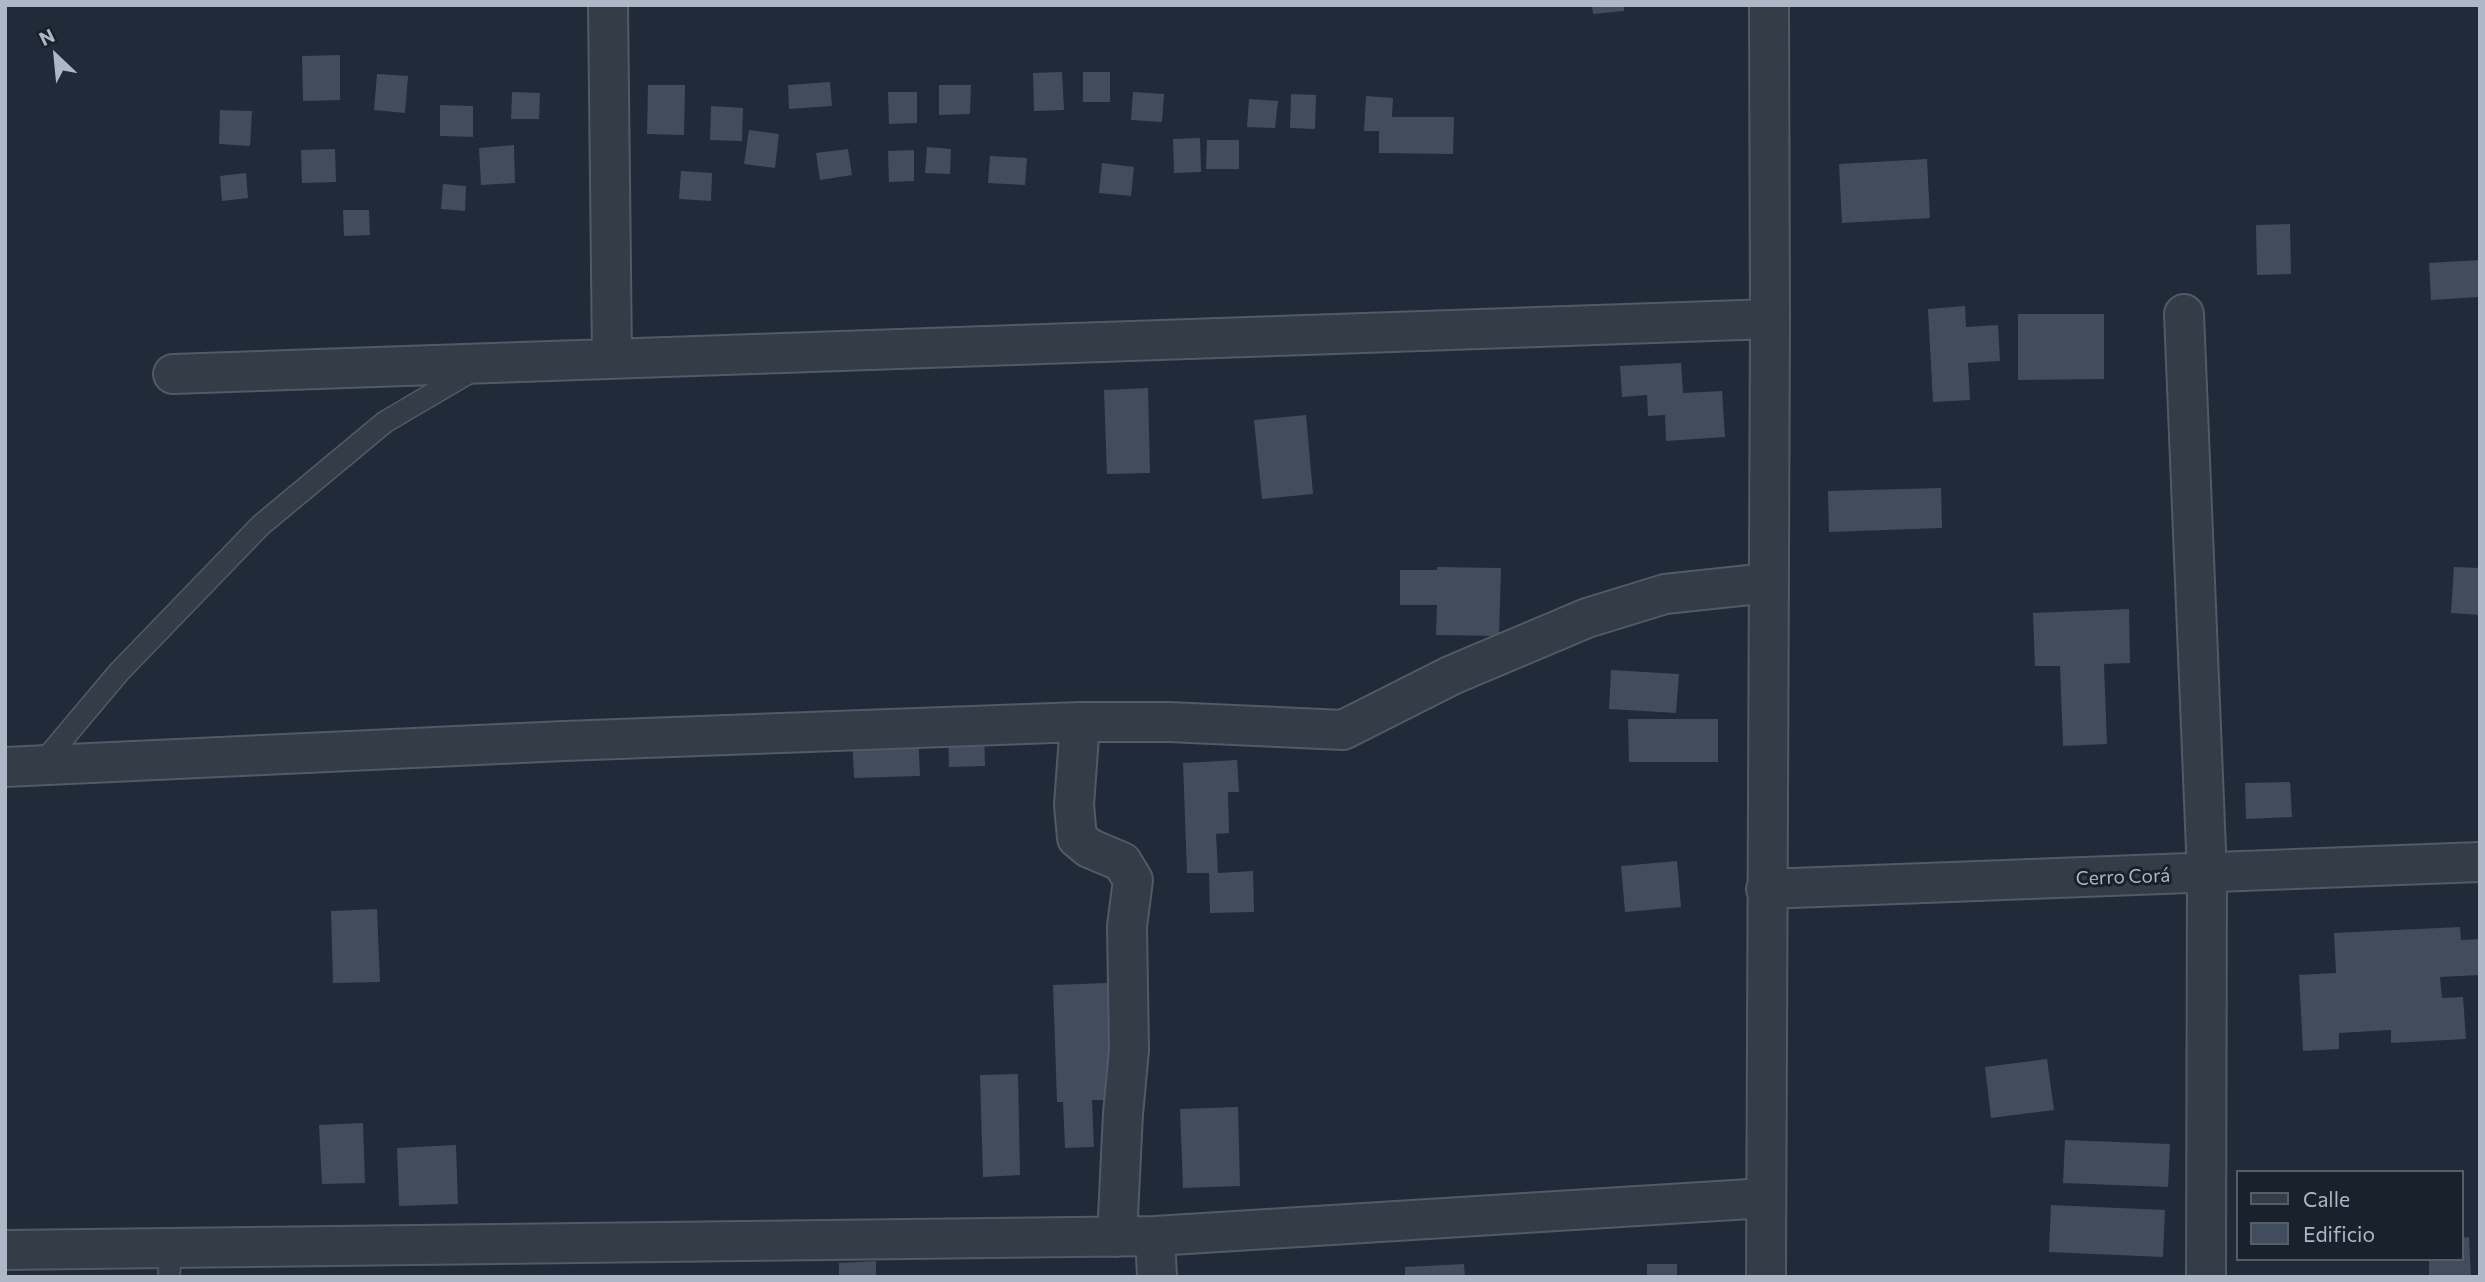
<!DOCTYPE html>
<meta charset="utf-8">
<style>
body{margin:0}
#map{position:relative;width:2485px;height:1282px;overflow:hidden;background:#202a38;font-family:Commissioner,sans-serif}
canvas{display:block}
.frame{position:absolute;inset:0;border:7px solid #aeb7c5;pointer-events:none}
.legend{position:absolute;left:2236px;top:1170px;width:228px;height:91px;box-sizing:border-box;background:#19212c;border:2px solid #555d69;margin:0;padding:9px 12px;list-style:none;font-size:21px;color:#aeb7c5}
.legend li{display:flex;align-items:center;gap:14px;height:35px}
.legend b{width:35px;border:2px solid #555d69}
.north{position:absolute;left:21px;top:21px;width:70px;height:70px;-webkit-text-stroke:5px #19212c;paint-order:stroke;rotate:334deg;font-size:19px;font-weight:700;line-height:28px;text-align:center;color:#aeb7c5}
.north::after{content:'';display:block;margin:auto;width:24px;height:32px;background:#aeb7c5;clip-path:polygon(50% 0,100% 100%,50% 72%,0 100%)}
</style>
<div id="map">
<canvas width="2485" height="1282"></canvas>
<div class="frame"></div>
<ul class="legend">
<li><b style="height:9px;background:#343c48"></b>Calle</li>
<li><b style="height:19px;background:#414d5d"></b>Edificio</li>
</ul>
<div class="north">N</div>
</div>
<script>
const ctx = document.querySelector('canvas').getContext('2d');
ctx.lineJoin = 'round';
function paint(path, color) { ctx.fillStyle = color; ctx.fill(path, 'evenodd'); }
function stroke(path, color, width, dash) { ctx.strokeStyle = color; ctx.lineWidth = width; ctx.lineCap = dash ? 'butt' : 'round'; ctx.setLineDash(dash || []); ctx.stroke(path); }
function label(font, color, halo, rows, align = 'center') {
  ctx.font = font + ' Commissioner,sans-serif'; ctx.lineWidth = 6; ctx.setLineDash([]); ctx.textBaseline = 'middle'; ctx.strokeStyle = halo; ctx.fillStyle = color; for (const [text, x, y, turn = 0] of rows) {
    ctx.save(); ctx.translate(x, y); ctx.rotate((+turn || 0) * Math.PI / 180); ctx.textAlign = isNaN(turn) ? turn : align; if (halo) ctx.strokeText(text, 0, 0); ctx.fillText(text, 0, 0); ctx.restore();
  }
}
const building = new Path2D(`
 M1592 5H1624V11L1593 14Z
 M340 55V100L303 101 302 56Z
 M1062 72 1064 110 1034 111 1033 73Z
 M1083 72H1110V102H1083Z
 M377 74 408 76 405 113 374 110Z
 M830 82 832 106 789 109 788 85Z
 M648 85H685L684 135 647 134Z
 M939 85H971L970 114 939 115Z
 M512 92 540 93 539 119H511Z
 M888 92H917V123L889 124Z
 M1133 92 1164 94 1162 122 1131 120Z
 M1291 94 1316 95 1315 129 1290 128Z
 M1366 96 1393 98 1392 117H1454L1453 154 1379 153V131H1364Z
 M1249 99 1278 101 1275 128 1247 127Z
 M440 105 473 106V137L440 136Z
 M711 106 743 108 742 141 710 140Z
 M220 110 252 111 250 146 219 144Z
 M749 130 779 134 775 168 744 164Z
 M1200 138 1201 172 1174 173 1173 139Z
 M1207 140H1239V169H1206Z
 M514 145 515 183 481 185 479 148Z
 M927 147 951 149 950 174 925 173Z
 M335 149 336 182 302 183 301 150Z
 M848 149 852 175 820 180 816 153Z
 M914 150V181L889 182 888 151Z
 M990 156 1027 158 1025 185 988 183Z
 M1927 159 1930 218 1842 223 1839 164Z
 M1102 163 1134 167 1131 196 1099 193Z
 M681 171 712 173 711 201 679 199Z
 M246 173 248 198 222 201 220 176Z
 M443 184 466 186 465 211 441 209Z
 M343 210H369L370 235 344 236Z
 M2290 224 2291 274 2257 275 2256 225Z
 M2480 260V297L2431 300 2429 263Z
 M1965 306 1966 327 1998 325 2000 361 1968 363 1970 400 1933 402 1928 309Z
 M2018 314H2104V379L2018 380Z
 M1681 363 1683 393 1722 391 1725 437 1666 441 1665 415 1648 416 1647 395 1622 397 1620 366Z
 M1148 388 1150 473 1107 474 1104 390Z
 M1306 415 1313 494 1262 499 1254 420Z
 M1941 488 1942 528 1829 532 1828 491Z
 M1437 567 1501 568 1499 636 1436 635 1437 605H1400V570H1437Z
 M2454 567 2480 568V615L2451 613Z
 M2129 609 2130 663 2104 664 2107 744 2063 746 2060 666H2035L2033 613Z
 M1611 670 1679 674 1676 713 1609 709Z
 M1628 719H1718V762H1629Z
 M984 728 985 766 949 767 948 729Z
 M918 733 920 776 854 778 852 735Z
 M1237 760 1239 792H1228L1229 833 1216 834 1218 873 1253 871 1254 912 1210 913 1209 873H1187L1183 763Z
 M2290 782 2292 817 2246 819 2245 783Z
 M1677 861 1681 907 1625 912 1621 866Z
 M377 909 380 982 333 983 331 911Z
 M2460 927 2461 940 2480 939V975L2440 977 2442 998 2463 997 2466 1039 2391 1043V1030L2339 1033V1049L2303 1051 2299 975 2336 973 2334 933Z
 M1107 983 1113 1100H1092L1094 1147 1065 1148 1063 1102H1057L1053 985Z
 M2047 1059 2054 1110 1991 1118 1985 1067Z
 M1018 1074 1020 1175 983 1177 980 1075Z
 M1238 1107 1240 1186 1183 1188 1180 1109Z
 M363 1123 365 1183 322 1184 319 1125Z
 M2065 1140 2170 1144 2168 1187 2063 1183Z
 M456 1145 458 1204 399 1206 397 1148Z
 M2051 1205 2165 1210 2163 1257 2049 1252Z
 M2469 1237 2471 1277H2429V1259H2462V1238Z
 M876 1261V1277H839V1263Z
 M1464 1264 1465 1277H1405V1267Z
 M1647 1264H1677V1277H1647Z`);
const service = new Path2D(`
 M40 766 119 672 261 525 385 422 475 369
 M169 1277 170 1248`);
const minor = new Path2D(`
 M608 5 612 358
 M2184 314 2207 874 2206 1277
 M173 374 1770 319
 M1080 722 1074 805 1077 838 1089 848 1122 862 1133 880 1127 926 1129 1050 1123 1114 1117 1237
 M5 767 564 741 1080 722H1169L1343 730 1452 675 1587 618 1665 594 1768 583
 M1766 889 2480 862
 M1155 1236 1157 1277
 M5 1250 1155 1236 1766 1198
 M1766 1277 1770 319 1769 5`);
const streetNames = [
 ["Cerro Corá",2123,877,-2]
];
paint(building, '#414d5d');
stroke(service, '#515a66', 24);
stroke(minor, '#515a66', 42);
stroke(service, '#343c48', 21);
stroke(minor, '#343c48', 38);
label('19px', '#aeb7c5', '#19212c', streetNames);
</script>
